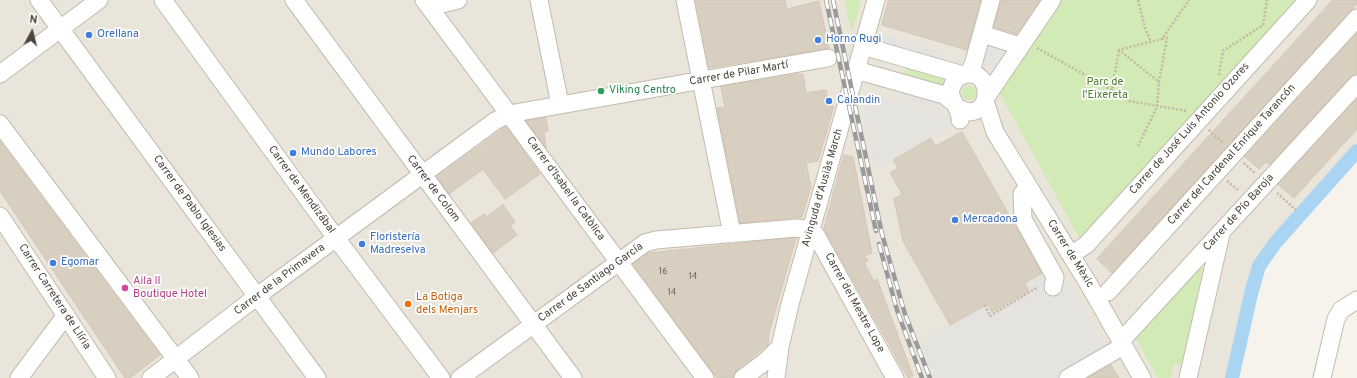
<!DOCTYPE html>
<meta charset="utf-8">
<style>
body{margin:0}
#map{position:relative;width:1357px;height:378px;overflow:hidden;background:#f6f3ec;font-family:Overpass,sans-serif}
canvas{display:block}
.north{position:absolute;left:12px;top:12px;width:40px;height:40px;-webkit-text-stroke:3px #fff;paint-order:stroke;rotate:7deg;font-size:11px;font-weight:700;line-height:16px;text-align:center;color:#4b4439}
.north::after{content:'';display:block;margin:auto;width:14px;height:18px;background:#4b4439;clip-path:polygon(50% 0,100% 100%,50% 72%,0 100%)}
</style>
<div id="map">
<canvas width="1357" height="378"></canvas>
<div class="north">N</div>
</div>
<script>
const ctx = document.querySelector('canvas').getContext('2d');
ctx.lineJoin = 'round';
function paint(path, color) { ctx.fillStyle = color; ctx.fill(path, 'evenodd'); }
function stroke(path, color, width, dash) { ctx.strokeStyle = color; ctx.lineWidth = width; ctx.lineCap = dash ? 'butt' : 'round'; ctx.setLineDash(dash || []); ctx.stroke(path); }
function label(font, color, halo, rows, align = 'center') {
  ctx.font = font + ' Overpass,sans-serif'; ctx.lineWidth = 3.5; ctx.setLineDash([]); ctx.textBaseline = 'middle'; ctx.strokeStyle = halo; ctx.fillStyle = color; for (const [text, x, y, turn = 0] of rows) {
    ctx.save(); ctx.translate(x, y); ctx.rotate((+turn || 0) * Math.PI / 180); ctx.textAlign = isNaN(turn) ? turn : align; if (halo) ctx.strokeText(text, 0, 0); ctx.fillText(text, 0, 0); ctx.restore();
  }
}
const residential = new Path2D(`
 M0 0H1357V143L1257 258 1228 378H0Z`);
const green = new Path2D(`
 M844 0H861L853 28 851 30Z
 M1063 0H1302L1082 243 1000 94Z
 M906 68 946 80 945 86 904 75Z
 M962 93a7 7 0 1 1 14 0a7 7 0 1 1-14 0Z
 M1198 267 1206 271 1185 366 1174 364 1171 378H1158L1135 337Z`);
const parking = new Path2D(`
 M882 35 946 53 944 60 881 42Z
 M987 39 1010 46 996 69 980 64Z
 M896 89 941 102 944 111 898 98Z
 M878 97 964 121 931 138 876 170 864 112Z
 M1042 273 1067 280 1107 351 1059 378H935L920 341 987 304 993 312 1029 291 1025 283Z`);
const canal = new Path2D(`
 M1232 378 1251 294 1259 266 1276 242 1357 151`);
const building = new Path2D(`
 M696 0H785L787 9 819 1 829 48 709 68Z
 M889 0H981L967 50 882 25Z
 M1001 0H1040L1017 34 994 27Z
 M1333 0H1357V4L1112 273 1097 259Z
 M1357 33V74L1350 77 1270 164 1266 162 1259 169 1245 157Z
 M798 74H803L806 93 826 90 829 107 834 106 818 161 806 163 811 187 802 217 740 223 717 108 725 107 721 87Z
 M1357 99V129L1294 198 1278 184Z
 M546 118 548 131 544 132 546 148 526 121Z
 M506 127 540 174 505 199 483 169 449 194 437 177Z
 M962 132 1042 273 1025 283 1029 291 992 312 988 304 950 325 903 241 894 199 902 194 890 173 898 168 893 160 931 138 935 146Z
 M0 141 160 355 130 378H125L0 191Z
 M844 155 853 157 872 253 865 256 868 261 864 263 874 281 877 279 913 376 908 378 824 229Z
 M503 205 515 222 510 226 517 235 493 253 471 223 484 214 486 217Z
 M796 238 769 333 768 345 737 370 733 378H717L633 264 649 253Z
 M1111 365 1119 378H1088Z`);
const path = new Path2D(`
 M1138 0 1145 28 1151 42
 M1162 39 1167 38 1159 82 1119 50 1162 39 1189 0
 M1037 48 1112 90 1119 50
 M1219 75 1223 51 1263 25 1267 0
 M1112 90 1129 101 1187 111
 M1209 130 1223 143
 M1138 146 1157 107 1159 82
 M1244 163 1255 173
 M1227 181 1239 191
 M1277 193 1296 210
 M985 305 990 316 1038 287`);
const minor = new Path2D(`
 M39 0 317 378
 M163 0 336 238 441 378
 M294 0 573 378
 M424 0 705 378
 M539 0 560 104
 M685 0 732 234
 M430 7 458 0
 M982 34 1020 46
 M863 46 963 75
 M856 70 944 95 954 103
 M0 74 99 0
 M968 74 973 65 991 0
 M987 96 1052 0
 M985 101 995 132 1088 283 1142 378
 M958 108C993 127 996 65 963 75 957 77 953 83 951 89 948 101 961 107 960 120
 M0 124 190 378
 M1028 187 1022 194 1023 219 1055 277 1053 287
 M0 216 107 378
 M1071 255 1086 245 1308 0
 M1108 292 1357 18
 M1121 341 1357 84
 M19 378 66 315
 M151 378 256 297 495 121 509 114 828 58
 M460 378 645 243 656 240 797 228 810 230 816 235 895 378
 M743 378 766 361 780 347
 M776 378 780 347 790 304 876 0
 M1068 378 1123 346
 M1188 378 1221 234
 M1322 378 1336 319 1341 310 1357 300`);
const rail = new Path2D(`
 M826 0 876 231
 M833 0 882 234 905 314 930 378
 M879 244 897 310 922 378`);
const markers = [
 [89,35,4,"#3f7fe0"],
 [818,40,4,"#3f7fe0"],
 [601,91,4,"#2e9e5b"],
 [829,101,4,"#3f7fe0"],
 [293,153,4,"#3f7fe0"],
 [955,220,4,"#3f7fe0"],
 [362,244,4,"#3f7fe0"],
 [53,263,4,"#3f7fe0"],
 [125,288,4,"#d1479c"],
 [408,304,4,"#e8710a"]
];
const numberNames = [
 ["16",663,272],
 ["14",693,277],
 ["14",672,293]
];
const shopNames = [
 ["Orellana",97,35],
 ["Horno Rugi",826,40],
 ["Calandin",837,101],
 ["Mundo Labores",301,153],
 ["Mercadona",963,220],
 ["Floristería",370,238],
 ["Madreselva",370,251],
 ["Egomar",61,263]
];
const streetNames = [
 ["Carrer de Pilar Martí",739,74,-10],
 ["Carrer de José Luis Antonio Ozores",1190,129,-48],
 ["Carrer del Cardenal Enrique Tarancón",1232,155,-48],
 ["Avinguda d'Ausiàs March",823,188,-74],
 ["Carrer de Colom",433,189,53],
 ["Carrer d'Isabel la Catòlica",565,189,54],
 ["Carrer de Mendizábal",301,190,54],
 ["Carrer de Pablo Iglesias",189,204,54],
 ["Carrer de Pío Baroja",1239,213,-48],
 ["Carrer de Mèxic",1070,254,58],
 ["Carrer de la Primavera",280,280,-37],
 ["Carrer de Santiago García",591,283,-36],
 ["Carrer Carretera de Llíria",54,297,57],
 ["Carrer del Mestre Lope",854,303,61]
];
const parkNames = [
 ["Parc de",1105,83],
 ["l'Eixereta",1105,96]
];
const leisureNames = [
 ["Viking Centro",609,91]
];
const hotelNames = [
 ["Aila II",133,282],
 ["Boutique Hotel",133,295]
];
const foodNames = [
 ["La Botiga",416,298],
 ["dels Menjars",416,311]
];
paint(residential, '#eae5da');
paint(green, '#d2eab5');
paint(parking, '#e5e3e0');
stroke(canal, '#a9d4f2', 14);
paint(building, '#d8cfc1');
stroke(building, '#d3c7b4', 1);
stroke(minor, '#c2bbae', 19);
stroke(path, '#c4b79f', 2.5, [2, 2]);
stroke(minor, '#fff', 17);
stroke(rail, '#9a9a9a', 4.5);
stroke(rail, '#fff', 3, [9]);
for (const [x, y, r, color] of markers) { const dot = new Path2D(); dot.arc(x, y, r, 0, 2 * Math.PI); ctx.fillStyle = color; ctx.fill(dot); stroke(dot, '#fff', 1.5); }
label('9px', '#6e675b', null, numberNames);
label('11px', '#366cbe', '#fff', shopNames, 'left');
label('11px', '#4b4439', '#fff', streetNames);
label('11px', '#4a7f2a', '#fff', parkNames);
label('11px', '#27864d', '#fff', leisureNames, 'left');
label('11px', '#b23c85', '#fff', hotelNames, 'left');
label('11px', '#c56008', '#fff', foodNames, 'left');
</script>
